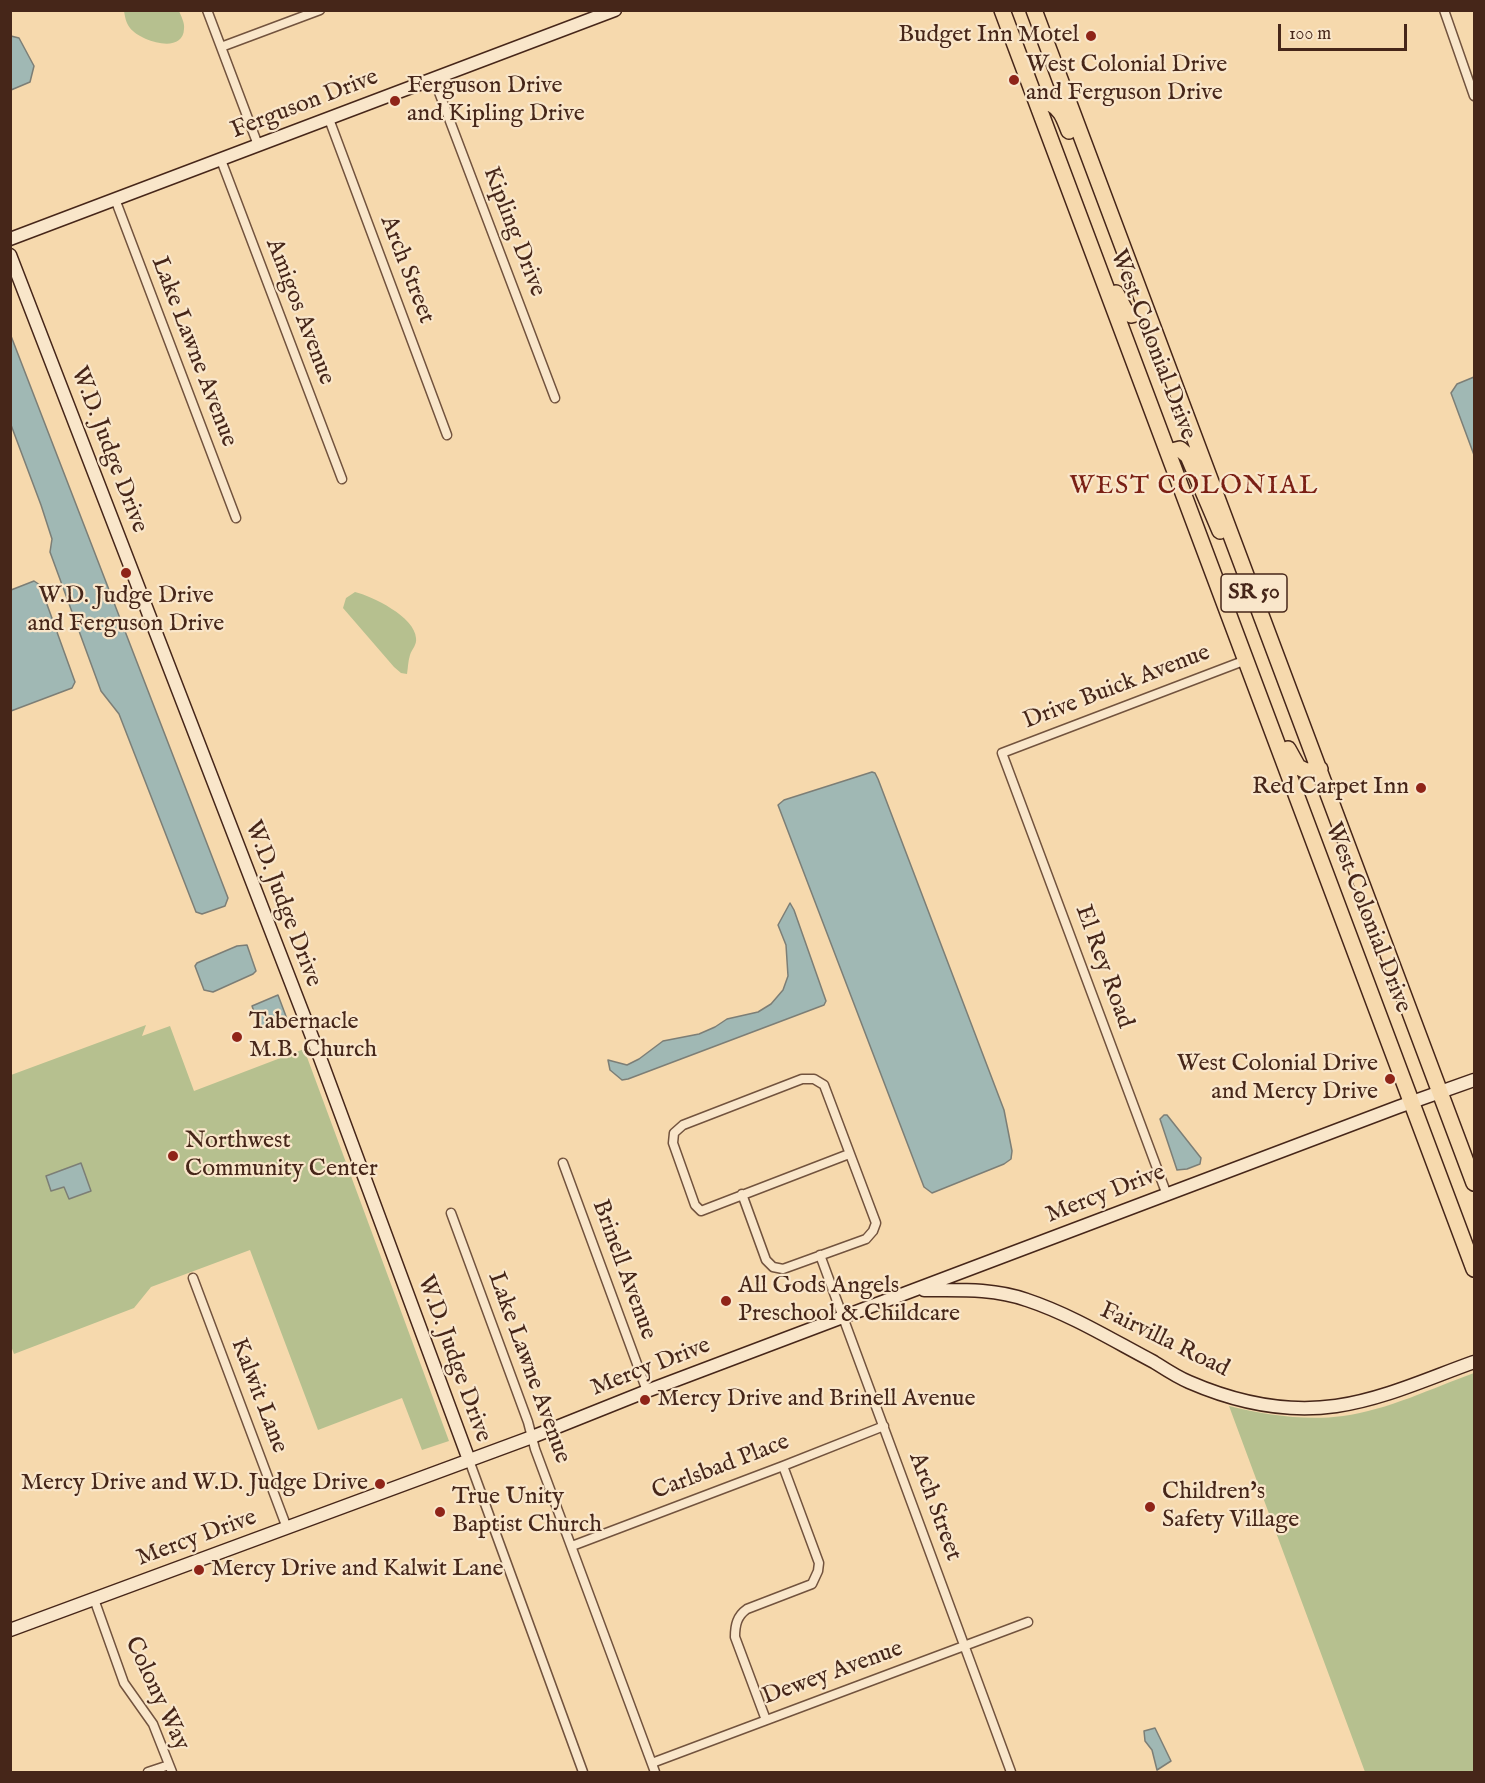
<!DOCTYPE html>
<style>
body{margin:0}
#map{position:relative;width:1485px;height:1783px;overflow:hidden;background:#f6d9ad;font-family:"IM FELL English",serif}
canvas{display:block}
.frame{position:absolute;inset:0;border:12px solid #462619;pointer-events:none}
.scale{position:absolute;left:1278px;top:24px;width:129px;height:27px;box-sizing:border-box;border:3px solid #462619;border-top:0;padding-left:8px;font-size:18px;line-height:21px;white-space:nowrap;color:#462619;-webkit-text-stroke:4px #f9e6ca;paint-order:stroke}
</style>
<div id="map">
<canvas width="1485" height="1783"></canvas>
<div class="frame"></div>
<div class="scale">100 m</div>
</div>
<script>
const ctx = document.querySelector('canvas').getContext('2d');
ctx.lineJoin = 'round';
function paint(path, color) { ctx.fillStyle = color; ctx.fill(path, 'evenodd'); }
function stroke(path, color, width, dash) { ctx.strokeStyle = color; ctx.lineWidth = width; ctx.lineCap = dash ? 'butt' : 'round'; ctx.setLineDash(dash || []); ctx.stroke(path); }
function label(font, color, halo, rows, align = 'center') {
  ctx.font = font + ' "IM FELL English",serif'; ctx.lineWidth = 4.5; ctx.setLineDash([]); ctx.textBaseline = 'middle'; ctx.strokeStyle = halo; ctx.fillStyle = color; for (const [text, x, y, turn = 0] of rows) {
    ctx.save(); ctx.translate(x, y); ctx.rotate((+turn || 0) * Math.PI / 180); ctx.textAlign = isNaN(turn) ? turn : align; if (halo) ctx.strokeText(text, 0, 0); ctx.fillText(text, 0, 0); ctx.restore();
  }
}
const green = new Path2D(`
 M124 11H179C181 16 185 23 184 29 183 55 140 41 130 28 126 23 125 17 124 11Z
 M355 592C372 596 415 617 416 638 417 645 412 649 410 655 408 661 408 668 407 674L401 673 394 667 343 608 346 598Z
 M146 1025 142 1036 170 1026 194 1091 304 1049 449 1441 422 1450 402 1398 318 1430 250 1250 151 1287 134 1308 14 1354 11 1346V1075Z
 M1474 1373V1772H1365L1229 1406C1266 1415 1305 1421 1343 1416 1388 1410 1432 1388 1474 1373Z`);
const water = new Path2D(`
 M11 36 19 38 34 66 30 82 11 90Z
 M11 336 228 898 225 906 202 914 196 912 119 714 101 691 50 552 52 539 41 505 11 425Z
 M1474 377V455L1451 393 1457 384Z
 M34 581 40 585 75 682 72 688 11 711V590Z
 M872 772 875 773 878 779 1004 1110 1012 1151 1011 1159 1004 1164 932 1193 924 1187 778 805 784 800Z
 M790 903 794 910 826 1001 824 1005 628 1079 622 1080 610 1070 608 1060 627 1065 639 1059 663 1041 699 1034 715 1027 727 1019 758 1012 771 1004 783 990 788 976 786 945 778 925Z
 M247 945 256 971 253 974 213 992 204 990 195 966 197 963 237 946Z
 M278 995 287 1019 264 1028H260L252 1006Z
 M1164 1115H1167L1201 1158 1200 1164 1187 1169 1177 1170 1160 1119Z
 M81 1163 91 1191 69 1199 64 1187 51 1191 46 1176Z
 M1155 1728 1171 1761 1157 1770 1152 1750 1145 1741 1144 1731Z`);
const street = new Path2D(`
 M207 10 258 145
 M1444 10 1474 96
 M221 47 320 10
 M434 79 555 398
 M329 119 447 435
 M221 160 342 479
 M115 199 236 518
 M563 1163 647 1391
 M742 1194 766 1260 773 1267 783 1269 866 1239 873 1231 876 1223 824 1085 814 1079H802L683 1125 674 1133 673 1143 695 1205 701 1211 849 1154
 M1167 1195 1002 753 1246 660
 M451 1213 528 1422 535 1449 655 1772
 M820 1255 1011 1772
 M193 1278 287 1528
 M469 1460 583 1772
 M572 1546 783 1466 884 1426
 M94 1599 124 1683 153 1724 172 1772
 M766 1720 735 1637C735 1625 737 1616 747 1609L812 1584 818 1571 819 1563 783 1466
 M652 1763 1028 1622
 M148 1772 169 1765`);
const secondary = new Path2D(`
 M10 239 615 10
 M10 255 319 1055 469 1460
 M924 1290C958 1290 994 1288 1027 1300 1072 1315 1112 1340 1154 1362 1165 1369 1177 1377 1189 1382 1235 1402 1286 1413 1336 1406 1384 1399 1429 1378 1474 1362
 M10 1630 532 1437 647 1391 1398 1107 1474 1080`);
const highway = new Path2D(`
 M1002 10 1474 1269
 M1034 10 1474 1183
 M1038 105 1050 103C1062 110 1064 119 1069 131
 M1116 293 1125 310 1131 315 1147 311
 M1168 452 1180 449 1188 456 1220 531
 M1288 749 1298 767 1306 771 1320 769`);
const markers = [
 [1091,36,6,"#8f2418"],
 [1014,80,6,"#8f2418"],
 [395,101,6,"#8f2418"],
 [126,573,6,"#8f2418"],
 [1421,788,6,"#8f2418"],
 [237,1037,6,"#8f2418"],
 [1390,1079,6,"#8f2418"],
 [173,1156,6,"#8f2418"],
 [726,1301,6,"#8f2418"],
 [645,1400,6,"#8f2418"],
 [380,1484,6,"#8f2418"],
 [1150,1507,6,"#8f2418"],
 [440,1512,6,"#8f2418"],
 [199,1570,6,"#8f2418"]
];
const shields = [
 [1254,593,66]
];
const shieldNames = [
 ["SR 50",1254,593]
];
const poiNames = [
 ["Budget Inn Motel",1079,36,"right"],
 ["West Colonial Drive",1026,66],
 ["and Ferguson Drive",1026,94],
 ["Ferguson Drive",407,87],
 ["and Kipling Drive",407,115],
 ["W.D. Judge Drive",126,597,"center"],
 ["and Ferguson Drive",126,625,"center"],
 ["Red Carpet Inn",1409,788,"right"],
 ["Tabernacle",249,1023],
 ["M.B. Church",249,1051],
 ["West Colonial Drive",1378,1065,"right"],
 ["and Mercy Drive",1378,1093,"right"],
 ["Northwest",185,1142],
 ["Community Center",185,1170],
 ["All Gods Angels",738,1287],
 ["Preschool & Childcare",738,1315],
 ["Mercy Drive and Brinell Avenue",657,1400],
 ["Mercy Drive and W.D. Judge Drive",368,1484,"right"],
 ["Children's",1162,1493],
 ["Safety Village",1162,1521],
 ["True Unity",452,1498],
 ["Baptist Church",452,1526],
 ["Mercy Drive and Kalwit Lane",211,1570]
];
const streetNames = [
 ["Ferguson Drive",305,105,-21],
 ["Kipling Drive",513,232,69],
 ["Arch Street",406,270,69],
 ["Amigos Avenue",299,312,69],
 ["West Colonial Drive",1152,345,69],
 ["Lake Lawne Avenue",193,352,69],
 ["W.D. Judge Drive",108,450,69],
 ["Drive Buick Avenue",1117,688,-21],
 ["W.D. Judge Drive",282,904,69],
 ["West Colonial Drive",1367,918,69],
 ["El Rey Road",1103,967,70],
 ["Mercy Drive",1106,1195,-21],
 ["Brinell Avenue",623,1270,70],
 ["Fairvilla Road",1164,1341,26],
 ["W.D. Judge Drive",453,1359,70],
 ["Lake Lawne Avenue",528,1368,70],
 ["Mercy Drive",651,1368,-21],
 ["Kalwit Lane",258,1396,69],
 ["Carlsbad Place",721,1468,-21],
 ["Arch Street",934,1507,70],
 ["Mercy Drive",197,1539,-20],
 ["Dewey Avenue",833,1674,-20],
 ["Colony Way",156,1694,65]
];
const neighbourhoodNames = [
 ["WEST COLONIAL",1194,488]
];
paint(green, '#b6c08f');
paint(water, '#a0b8b4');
stroke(water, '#7c7e76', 1.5);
stroke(street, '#72533e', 11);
stroke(secondary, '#462619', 15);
stroke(highway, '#462619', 18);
stroke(street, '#f9e6ca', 8);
stroke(secondary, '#f9e6ca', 12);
stroke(highway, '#f6d9ad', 15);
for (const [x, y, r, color] of markers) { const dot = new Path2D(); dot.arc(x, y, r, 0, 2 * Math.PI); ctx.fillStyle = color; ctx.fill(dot); stroke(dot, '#f9e6ca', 2); }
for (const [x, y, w] of shields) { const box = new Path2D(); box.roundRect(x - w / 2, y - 19, w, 38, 4.5); ctx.fillStyle = '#f9e6ca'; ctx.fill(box); stroke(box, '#462619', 1.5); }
label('bold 22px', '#462619', null, shieldNames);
label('24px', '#462619', '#f9e6ca', poiNames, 'left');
label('24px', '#462619', '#f9e6ca', streetNames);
ctx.letterSpacing = '1.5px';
label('26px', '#7a1f14', '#f9e6ca', neighbourhoodNames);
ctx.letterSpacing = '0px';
</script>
